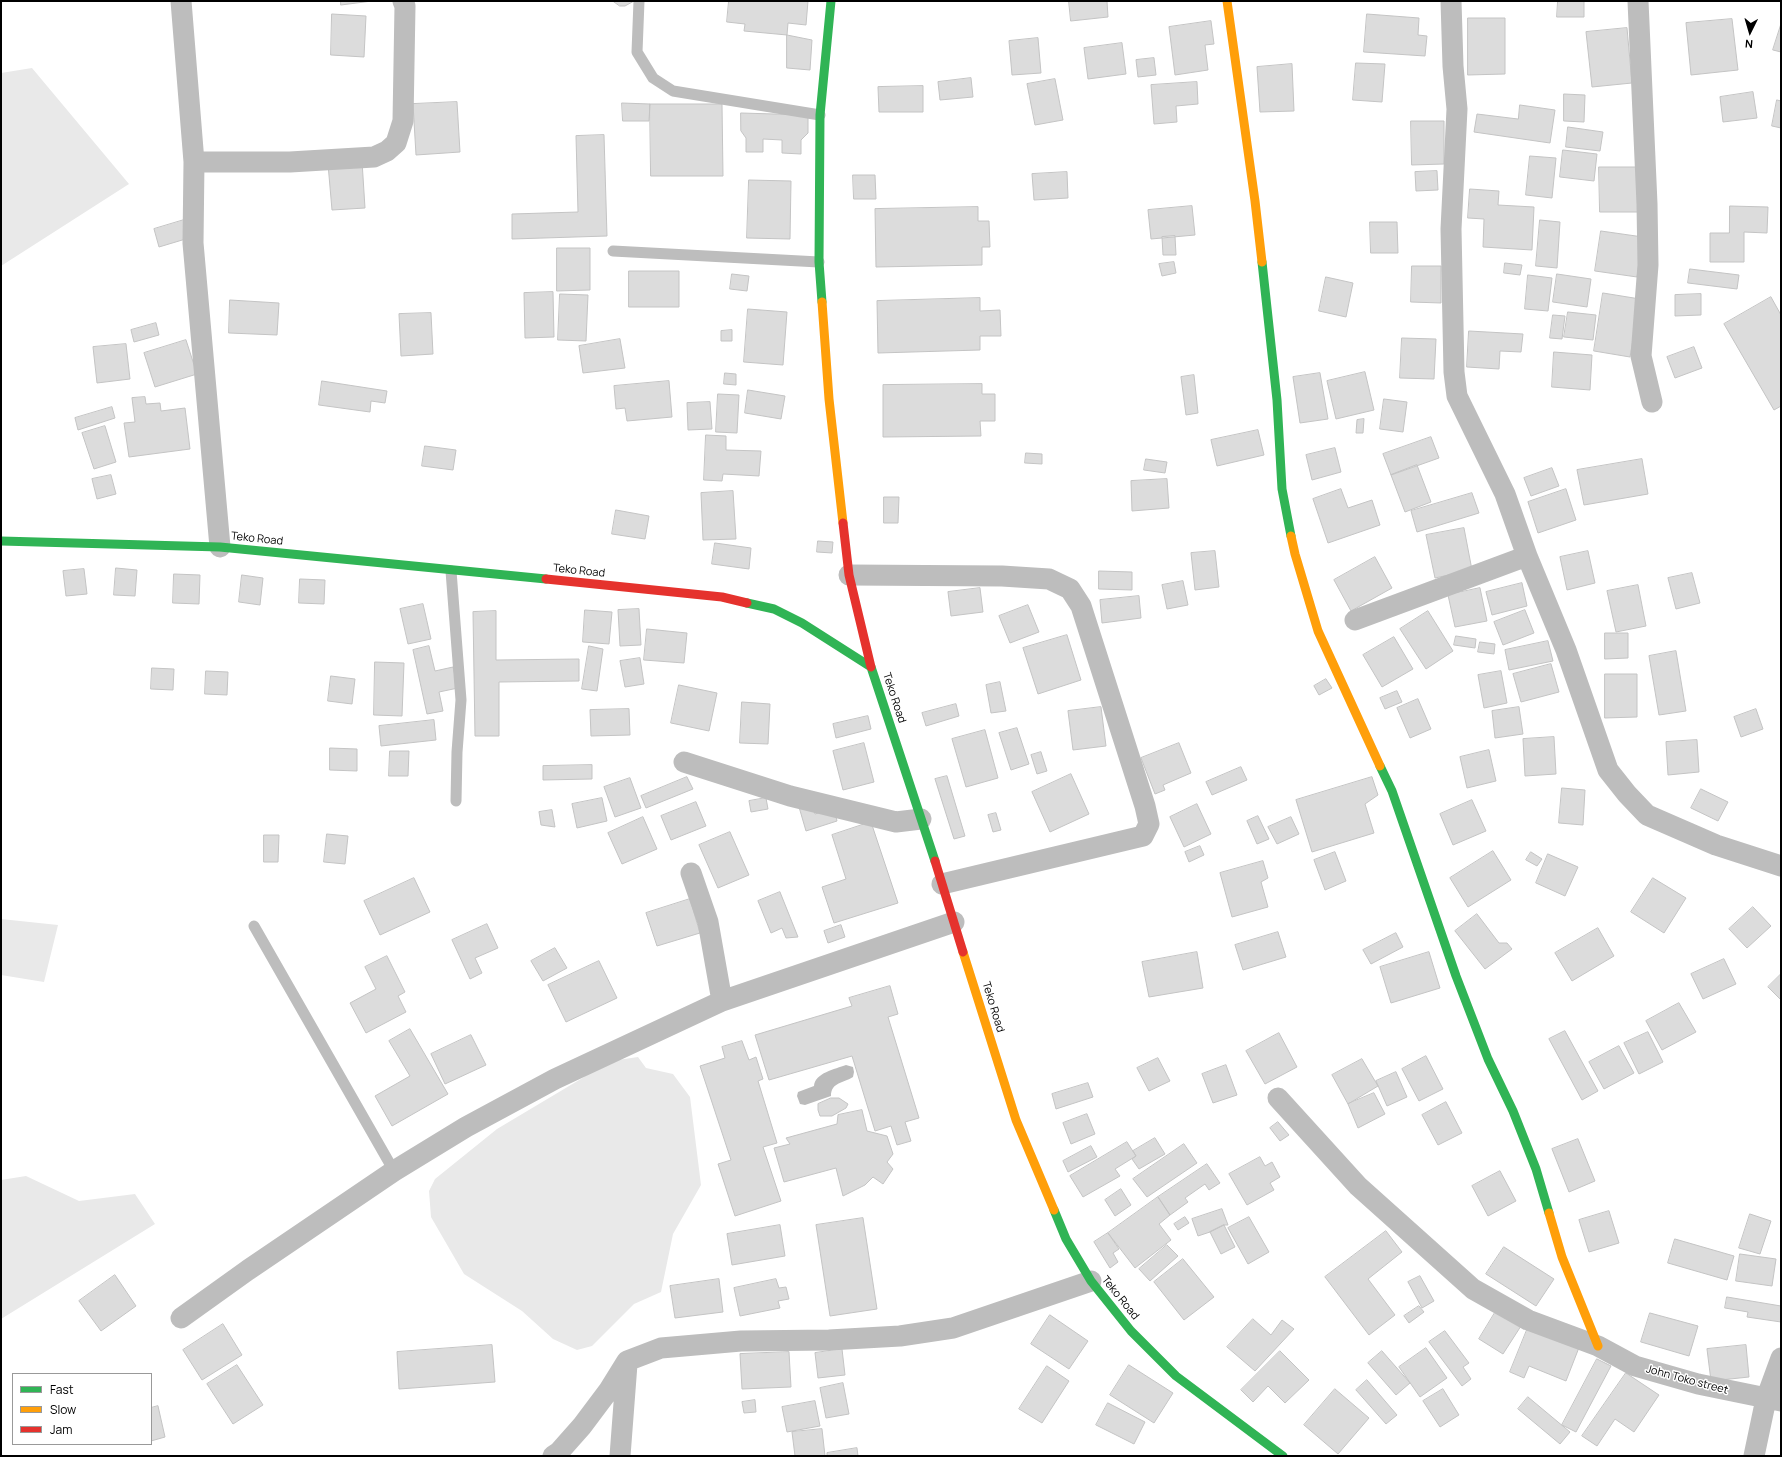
<!DOCTYPE html>
<style>
body{margin:0}
#map{position:relative;width:1782px;height:1457px;overflow:hidden;background:#fff;font-family:Manrope,sans-serif}
canvas{display:block}
.frame{position:absolute;inset:0;border:2px solid #000;pointer-events:none}
.legend{position:absolute;left:12px;top:1373px;width:140px;height:72px;box-sizing:border-box;background:#fff;border:1px solid #999;margin:0;padding:5px 7px;list-style:none;font-size:12px;color:#000}
.legend li{display:flex;align-items:center;gap:8px;height:20px}
.legend b{width:20px;border:1px solid #999}
.north{position:absolute;left:1730px;top:12px;width:40px;height:40px;-webkit-text-stroke:3px #fff;paint-order:stroke;rotate:185deg;font-size:11px;font-weight:700;line-height:16px;text-align:center;color:#000}
.north::after{content:'';display:block;margin:auto;width:14px;height:18px;background:#000;clip-path:polygon(50% 0,100% 100%,50% 72%,0 100%)}
</style>
<div id="map">
<canvas width="1782" height="1457"></canvas>
<div class="frame"></div>
<ul class="legend">
<li><b style="height:5px;background:#30b455"></b>Fast</li>
<li><b style="height:5px;background:#ff9f0a"></b>Slow</li>
<li><b style="height:5px;background:#e5322d"></b>Jam</li>
</ul>
<div class="north">N</div>
</div>
<script>
const ctx = document.querySelector('canvas').getContext('2d');
ctx.lineJoin = 'round';
function paint(path, color) { ctx.fillStyle = color; ctx.fill(path, 'evenodd'); }
function stroke(path, color, width, dash) { ctx.strokeStyle = color; ctx.lineWidth = width; ctx.lineCap = dash ? 'butt' : 'round'; ctx.setLineDash(dash || []); ctx.stroke(path); }
function label(font, color, halo, rows, align = 'center') {
  ctx.font = font + ' Manrope,sans-serif'; ctx.lineWidth = 3; ctx.setLineDash([]); ctx.textBaseline = 'middle'; ctx.strokeStyle = halo; ctx.fillStyle = color; for (const [text, x, y, turn = 0] of rows) {
    ctx.save(); ctx.translate(x, y); ctx.rotate((+turn || 0) * Math.PI / 180); ctx.textAlign = isNaN(turn) ? turn : align; if (halo) ctx.strokeText(text, 0, 0); ctx.fillText(text, 0, 0); ctx.restore();
  }
}
const green = new Path2D(`
 M32 68 129 184 1 266V73Z
 M1 919 58 925 44 982 1 975Z
 M638 1057 646 1068 673 1074 690 1097 701 1185 673 1234 661 1292 634 1304 592 1346 577 1350 553 1339 522 1311 464 1274 431 1217 429 1191 435 1179 497 1129 611 1061Z
 M26 1176 79 1201 135 1194 155 1224 1 1319V1180Z`);
const water = new Path2D(`
 M846 1065 853 1067 854 1072 853 1077C844 1083 831 1082 831 1096L805 1105 800 1104 797 1096 798 1092 814 1086C815 1073 835 1069 846 1065Z`);
const building = new Path2D(`
 M341 1H372L341 5Z
 M613 1H634L625 6H620Z
 M729 1H808L806 25 788 23 787 35 744 31 745 24 727 22Z
 M1069 1H1107L1108 17 1071 21Z
 M1558 1H1584V17H1557Z
 M332 14 366 16 364 57 331 55Z
 M1367 14 1419 18 1418 35 1427 36 1425 56 1364 52Z
 M1468 18H1505V74L1468 75Z
 M1732 19 1738 70 1691 75 1686 23Z
 M1211 21 1214 44 1205 45 1208 70 1175 75 1169 27Z
 M1781 24V52L1773 50Z
 M1627 28 1632 83 1592 87 1586 32Z
 M787 35 812 40 810 70 787 68Z
 M1038 38 1041 73 1012 75 1009 41Z
 M1122 43 1126 74 1088 79 1084 48Z
 M1154 58 1156 75 1138 77 1136 60Z
 M1356 63 1385 64 1382 102 1353 100Z
 M1292 64 1294 111 1260 112 1257 67Z
 M971 78 973 97 940 100 938 82Z
 M1055 79 1063 120 1035 125 1027 84Z
 M1197 82 1198 104 1176 106 1177 122 1154 124 1151 85Z
 M923 86V112H879L878 87Z
 M1753 92 1757 118 1723 122 1720 97Z
 M1564 94 1585 95 1584 122 1564 121Z
 M1777 100 1781 101V128L1772 126Z
 M457 102 460 152 416 155 413 104Z
 M622 103 650 104 649 121H623Z
 M650 104H722L723 176H651Z
 M1520 105 1555 110 1550 143 1474 132 1477 114 1518 119Z
 M741 113 808 115V133L801 140V154L782 153V140L763 139V152H746V138L741 131Z
 M1411 121H1444V164L1412 165Z
 M1568 127 1603 132 1600 151 1566 147Z
 M604 135 607 236 512 239V214L578 212 576 136Z
 M1563 150 1597 154 1594 181 1560 177Z
 M1530 156 1556 158 1552 198 1526 195Z
 M362 161 365 208 332 210 328 164Z
 M1599 167H1643L1644 212H1600Z
 M1437 171 1438 190 1416 191 1415 172Z
 M1067 172 1068 198 1034 200 1032 174Z
 M853 175H875L876 199H854Z
 M749 180 791 181 790 239 747 238Z
 M1470 189 1499 191 1498 205 1534 207 1532 250 1483 247 1484 219 1468 218Z
 M1192 206 1195 235 1151 239 1148 210Z
 M1730 206 1768 207 1767 233 1744 232V262H1710V233H1729Z
 M978 207V221H989L990 247H982V265L876 267 875 209Z
 M184 220 189 238 159 247 154 229Z
 M1540 220 1560 222 1557 268 1536 266Z
 M1370 222H1397L1398 253H1371Z
 M1601 231 1643 237 1637 277 1595 271Z
 M1175 236 1176 255H1163L1162 237Z
 M557 248H590V290L557 291Z
 M1174 262 1176 273 1162 276 1159 264Z
 M1505 263 1522 265 1520 275 1504 273Z
 M1412 266H1441V303L1411 302Z
 M1690 269 1739 275 1737 289 1688 283Z
 M629 271H679V307H629Z
 M732 274 749 276 747 291 730 289Z
 M1557 274 1591 279 1587 307 1553 302Z
 M1528 275 1552 278 1548 311 1525 309Z
 M1326 277 1353 283 1346 317 1319 311Z
 M553 292 554 337 525 338 524 293Z
 M1603 293 1640 299 1630 357 1594 351Z
 M560 294 588 295 586 341 558 340Z
 M1701 294V315L1675 316V295Z
 M1771 297 1781 315V406L1774 410 1724 324Z
 M980 298V311L1000 310 1001 336H980V350L878 353 877 301Z
 M230 300 279 303 277 335 229 333Z
 M748 309 787 312 783 365 744 362Z
 M1568 312 1596 315 1593 340 1564 337Z
 M431 313 433 354 401 356 399 314Z
 M1553 315 1565 316 1562 339 1550 338Z
 M156 323 159 335 134 342 131 330Z
 M732 330V341H721V331Z
 M1469 331 1523 334 1521 352 1500 351 1499 369 1467 367Z
 M1402 338 1436 339 1434 379 1400 378Z
 M620 339 625 368 583 373 579 346Z
 M186 340 197 374 155 387 144 353Z
 M126 344 130 379 97 383 93 347Z
 M1694 347 1702 368 1675 378 1667 357Z
 M1554 352 1592 355 1590 390 1552 387Z
 M1365 372 1374 410 1336 419 1327 381Z
 M725 373 736 374V385L724 384Z
 M1320 373 1328 419 1300 423 1293 377Z
 M1194 375 1198 413 1186 415 1181 377Z
 M322 381 387 391 385 403 371 401 370 412 319 405Z
 M669 381 672 417 627 421 625 408 616 409 614 386Z
 M982 384V394H995V421H980L981 436 883 437V385Z
 M748 390 785 396 781 419 745 413Z
 M718 394 739 395 737 433 716 432Z
 M145 397 146 404 160 403 161 411 185 408 190 449 129 457 124 423 135 422 132 398Z
 M1384 399 1407 402 1403 432 1380 429Z
 M710 402 712 429 688 430 687 403Z
 M112 407 115 418 78 430 75 418Z
 M1364 419 1363 433H1356L1357 420Z
 M105 426 116 462 94 469 82 433Z
 M1258 430 1264 455 1217 466 1211 440Z
 M706 435 726 436V450L761 451 759 476 723 474 722 481 704 480Z
 M1431 437 1439 458 1391 475 1383 454Z
 M425 446 456 450 453 470 422 466Z
 M1335 448 1341 472 1312 480 1306 455Z
 M1026 453 1042 454V464L1025 463Z
 M1146 459 1167 462 1165 473 1144 470Z
 M1642 459 1648 494 1584 505 1577 470Z
 M1417 465 1431 502 1405 512 1391 475Z
 M1552 468 1559 486 1531 496 1524 478Z
 M111 475 116 494 97 499 92 479Z
 M1167 479 1169 508 1132 511 1131 481Z
 M1341 489 1348 508 1372 500 1380 525 1328 543 1313 499Z
 M1566 489 1576 520 1538 533 1528 502Z
 M733 491 736 539 703 540 701 493Z
 M1472 493 1479 513 1417 532 1411 511Z
 M884 497H899L898 523H884Z
 M616 510 649 516 645 539 612 534Z
 M1464 528 1472 570 1435 578 1426 535Z
 M818 541 833 542 832 553 817 552Z
 M715 543 751 548 749 569 712 564Z
 M1215 551 1219 587 1195 590 1191 553Z
 M1588 551 1595 583 1567 590 1560 557Z
 M1375 557 1392 588 1351 611 1334 580Z
 M116 568 137 570 135 596 114 595Z
 M84 569 87 594 66 596 63 571Z
 M1099 571 1132 572V590L1099 589Z
 M1692 573 1700 603 1676 609 1668 578Z
 M174 574 200 575 199 604 173 603Z
 M242 575 263 578 260 605 239 602Z
 M300 579 325 580 324 604 299 603Z
 M1183 581 1188 605 1167 609 1162 585Z
 M1522 583 1527 606 1492 615 1486 592Z
 M1638 585 1646 626 1616 632 1607 591Z
 M980 588 983 612 951 616 948 592Z
 M1480 588 1487 621 1455 627 1448 595Z
 M1139 596 1141 618 1102 623 1100 600Z
 M423 604 431 639 408 644 400 609Z
 M1028 605 1039 632 1010 643 999 616Z
 M639 609 641 645 620 646 618 610Z
 M585 610 612 612 609 644 583 642Z
 M1525 610 1534 633 1503 645 1494 622Z
 M496 611V660L579 659V681L499 682V736H475L473 612Z
 M1428 611 1453 651 1426 669 1400 629Z
 M647 629 687 633 684 663 644 660Z
 M1605 633H1628V658L1605 659Z
 M1067 635 1081 680 1038 694 1023 648Z
 M1456 636 1476 639 1475 648 1454 645Z
 M1394 637 1413 669 1382 687 1363 655Z
 M1548 641 1553 661 1509 670 1505 650Z
 M1480 642 1495 644 1494 654 1478 652Z
 M429 646 435 671 453 667 458 688 439 692 443 711 427 714 413 650Z
 M589 646 603 649 597 691 582 689Z
 M1676 651 1686 711 1659 715 1649 656Z
 M640 658 644 684 625 687 620 661Z
 M375 662 404 663 402 716 374 715Z
 M1551 664 1559 692 1521 702 1513 674Z
 M152 668 174 669 173 690 151 689Z
 M206 671 228 672 227 695 205 694Z
 M1501 671 1507 703 1484 708 1478 675Z
 M1605 674H1637V717L1605 718Z
 M331 676 355 679 352 704 328 701Z
 M1326 679 1332 688 1319 695 1314 686Z
 M1000 682 1006 711 991 713 986 685Z
 M679 685 717 693 709 731 671 723Z
 M1397 691 1402 702 1385 709 1380 698Z
 M1418 699 1431 729 1410 738 1397 708Z
 M742 702 770 704 768 744 740 743Z
 M956 704 959 716 926 726 922 713Z
 M1101 707 1106 746 1073 750 1068 711Z
 M1519 707 1523 734 1495 738 1492 711Z
 M629 709 630 735 591 736 590 710Z
 M1756 709 1763 729 1741 737 1734 717Z
 M868 716 871 729 836 738 833 724Z
 M434 720 436 740 381 746 379 726Z
 M1017 728 1029 764 1011 770 999 733Z
 M985 730 998 778 966 787 952 739Z
 M1554 737 1556 774 1525 776 1523 739Z
 M1697 740 1699 772 1668 775 1666 742Z
 M864 743 874 782 843 790 833 751Z
 M1179 743 1191 773 1163 785 1165 790 1155 794 1141 758Z
 M330 748 357 749V771L330 770Z
 M1489 750 1496 781 1467 788 1460 757Z
 M390 751H409L408 776H389Z
 M1041 752 1047 771 1037 774 1031 755Z
 M592 765V779L543 780V766Z
 M1241 767 1247 780 1212 795 1206 782Z
 M1071 774 1089 814 1050 832 1032 792Z
 M947 776 965 836 954 839 935 779Z
 M687 777 693 789 646 808 641 796Z
 M1372 777 1378 795 1365 804 1374 833 1312 852 1296 800Z
 M630 778 641 808 615 817 604 787Z
 M1562 788 1585 790 1583 825 1559 823Z
 M1701 789 1728 802 1718 821 1691 808Z
 M602 798 607 821 577 828 572 804Z
 M766 798 768 809 751 812 749 801Z
 M1472 800 1486 831 1453 845 1440 814Z
 M696 802 706 826 671 840 661 816Z
 M811 803 815 814 834 808 837 821 806 831 799 807Z
 M1197 804 1211 834 1184 847 1170 817Z
 M552 810 555 827 541 825 539 812Z
 M996 813 1001 830 993 832 988 815Z
 M1258 816 1269 839 1257 844 1247 821Z
 M643 817 657 849 622 864 608 833Z
 M1291 817 1299 834 1277 844 1268 827Z
 M871 822 898 903 834 923 822 887 846 879 832 835Z
 M730 832 749 875 718 888 699 845Z
 M327 834 348 836 345 864 324 862Z
 M264 835H279L278 862H264Z
 M1200 846 1204 855 1189 862 1185 852Z
 M1493 851 1511 880 1468 907 1450 878Z
 M1335 852 1346 881 1325 890 1314 860Z
 M1531 852 1542 859 1537 866 1526 860Z
 M1548 854 1578 867 1565 896 1536 883Z
 M1263 861 1268 878 1261 882 1268 907 1232 917 1220 873Z
 M414 878 430 912 380 935 364 901Z
 M1653 878 1686 898 1664 933 1631 912Z
 M780 892 798 937 786 938 782 928 771 933 758 901Z
 M690 899 700 933 657 946 646 913Z
 M1753 907 1771 926 1747 948 1729 929Z
 M1477 914 1499 943H1507L1512 949 1485 969 1455 931Z
 M487 924 498 948 475 958 482 973 470 979 452 940Z
 M841 925 845 937 828 943 824 931Z
 M1598 928 1614 956 1572 981 1555 953Z
 M1278 932 1286 957 1243 970 1235 945Z
 M1396 933 1403 947 1371 964 1363 950Z
 M555 948 567 968 543 981 531 961Z
 M1197 952 1203 988 1149 997 1142 962Z
 M1429 952 1440 988 1391 1003 1380 967Z
 M387 956 405 992 398 996 406 1012 366 1033 350 1003 376 989 365 967Z
 M1724 959 1736 984 1703 999 1691 974Z
 M599 961 617 998 566 1022 548 985Z
 M1781 974V1000L1768 987Z
 M890 986 898 1014 888 1017 919 1118 905 1122 911 1141 897 1145 891 1126 875 1131 852 1056 769 1080 755 1035 852 1006 849 998Z
 M1679 1003 1696 1032 1662 1050 1646 1021Z
 M410 1029 448 1094 392 1126 375 1096 410 1076 389 1041Z
 M1565 1031 1598 1091 1582 1100 1549 1039Z
 M1648 1032 1663 1062 1639 1074 1624 1043Z
 M1279 1033 1297 1067 1265 1084 1246 1051Z
 M471 1035 486 1065 445 1084 431 1054Z
 M742 1041 749 1060 756 1057 763 1079 758 1081 777 1143 763 1147 781 1201 735 1216 718 1164 731 1160 700 1066 725 1058 722 1047Z
 M1619 1046 1634 1073 1604 1089 1589 1062Z
 M1426 1056 1443 1089 1419 1101 1402 1069Z
 M1158 1058 1170 1081 1149 1091 1137 1068Z
 M1362 1059 1378 1086 1348 1104 1332 1075Z
 M1226 1065 1237 1095 1213 1103 1202 1074Z
 M1396 1072 1407 1097 1387 1106 1376 1081Z
 M1088 1083 1093 1097 1056 1109 1052 1094Z
 M1374 1093 1385 1114 1358 1128 1348 1104Z
 M831 1098H839L848 1104 846 1108 832 1116H820L818 1110V1104Z
 M1446 1102 1462 1133 1438 1145 1422 1115Z
 M862 1110 867 1131 887 1136 893 1154 887 1162 893 1169 883 1184 873 1177 865 1185 843 1196 836 1168 784 1182 774 1148 790 1144 786 1138 837 1124 838 1115Z
 M1087 1114 1095 1134 1071 1144 1063 1123Z
 M1278 1122 1289 1135 1280 1141 1270 1128Z
 M1155 1138 1165 1154 1139 1169 1132 1159 1136 1156 1133 1151Z
 M1578 1139 1595 1181 1569 1192 1552 1149Z
 M1127 1142 1136 1156 1115 1169 1120 1176 1083 1197 1070 1176Z
 M1184 1144 1197 1163 1147 1197 1133 1179Z
 M1091 1146 1097 1157 1068 1172 1063 1161Z
 M1260 1157 1265 1166 1272 1162 1280 1177 1270 1183 1274 1190 1247 1205 1229 1174Z
 M1207 1164 1220 1183 1209 1190 1205 1184 1185 1198 1188 1202 1170 1215 1158 1197Z
 M1500 1171 1516 1201 1488 1216 1472 1186Z
 M1121 1189 1131 1205 1115 1216 1105 1200Z
 M1158 1197 1170 1215 1159 1224 1171 1240 1135 1268 1108 1233Z
 M1222 1209 1228 1225H1224L1210 1232 1198 1236 1192 1219Z
 M1609 1211 1619 1243 1589 1252 1579 1220Z
 M1750 1214 1771 1221 1760 1254 1739 1248Z
 M1185 1217 1189 1223 1178 1230 1174 1224Z
 M1249 1217 1269 1252 1248 1264 1228 1228Z
 M863 1218 877 1309 830 1316 816 1225Z
 M780 1225 785 1256 732 1265 727 1234Z
 M1224 1225 1235 1247 1221 1254 1210 1232Z
 M1386 1231 1402 1252 1368 1279 1395 1315 1369 1335 1325 1277Z
 M1108 1233 1119 1249 1113 1253 1118 1262 1110 1268 1094 1242Z
 M1675 1239 1734 1256 1727 1280 1668 1263Z
 M1167 1245 1178 1256 1150 1281 1139 1269Z
 M1504 1247 1554 1279 1536 1306 1486 1274Z
 M1740 1254 1776 1259 1772 1286 1736 1281Z
 M1183 1259 1214 1297 1184 1320 1154 1282Z
 M115 1275 136 1306 101 1331 79 1301Z
 M1420 1276 1434 1301 1422 1308 1408 1282Z
 M719 1279 723 1312 675 1318 670 1286Z
 M776 1279 779 1288 786 1287 789 1299 778 1301 780 1308 740 1316 734 1288Z
 M1727 1297 1781 1306V1322L1747 1317 1748 1312 1725 1308Z
 M1419 1306 1424 1312 1409 1323 1404 1316Z
 M1496 1311 1521 1326 1503 1354 1479 1339Z
 M1650 1313 1698 1326 1689 1356 1641 1342Z
 M1050 1315 1088 1341 1069 1369 1031 1344Z
 M1253 1319 1271 1335 1282 1320 1294 1329 1255 1371 1227 1347Z
 M223 1324 242 1355 202 1380 183 1350Z
 M1529 1325 1580 1345 1566 1381 1529 1366 1524 1378 1510 1372Z
 M1445 1331 1469 1363 1463 1367 1471 1379 1462 1386 1429 1342Z
 M492 1345 495 1382 399 1389 397 1352Z
 M1746 1345 1749 1377 1711 1381 1707 1349Z
 M1426 1348 1447 1378 1420 1397 1399 1367Z
 M842 1349 845 1375 818 1378 815 1353Z
 M1280 1351 1309 1380 1285 1403 1268 1386 1253 1402 1241 1390Z
 M1382 1351 1410 1383 1396 1395 1368 1363Z
 M789 1352 791 1387 742 1389 740 1354Z
 M1597 1359 1611 1366 1576 1432 1562 1425Z
 M237 1365 263 1405 233 1424 207 1384Z
 M1129 1365 1173 1393 1154 1423 1110 1395Z
 M1047 1366 1069 1381 1042 1423 1019 1409Z
 M1626 1373 1659 1395 1634 1432 1615 1419 1597 1446 1582 1436Z
 M1367 1380 1397 1415 1386 1424 1356 1390Z
 M843 1383 849 1414 826 1418 820 1388Z
 M1335 1389 1369 1418 1338 1454 1304 1425Z
 M1443 1389 1459 1415 1440 1427 1423 1401Z
 M1528 1397 1570 1432 1560 1444 1518 1409Z
 M755 1400 756 1412 744 1413 742 1402Z
 M815 1401 820 1426 787 1432 782 1407Z
 M1108 1403 1145 1422 1134 1444 1096 1425Z
 M158 1406 165 1437 151 1441V1408Z
 M822 1429 825 1456H795L792 1432Z
 M857 1448 858 1456H827V1453Z`);
const lane = new Path2D(`
 M639 1 637 52 653 78 673 91 820 115
 M613 251 819 262
 M451 571 461 700 457 752 456 801
 M254 926 394 1171`);
const street = new Path2D(`
 M181 1 194 162
 M1451 1 1453 66 1457 109 1451 229 1454 372 1457 396 1505 494 1527 556 1566 650 1608 770 1627 794 1647 815 1716 845 1781 866
 M1638 1 1647 204 1648 265 1641 356 1652 402
 M220 547 193 243 194 162H290L374 157 387 151 396 143 403 121 405 6 403 1
 M849 575 1002 576 1049 579 1070 589 1081 606 1145 806 1149 824 1143 836 942 884
 M1355 620 1527 556
 M684 762 790 796 896 822 921 819
 M691 873 708 922 722 1001
 M1278 1098 1358 1186 1473 1289 1528 1320 1598 1346 1635 1366 1698 1384 1781 1401
 M181 1318 248 1270 394 1171 466 1127 555 1079 722 1001 954 922
 M553 1456 559 1452 582 1426 609 1390 627 1361 661 1348 741 1341 829 1340 900 1336 953 1328 1091 1281
 M620 1456 627 1364
 M1754 1456 1766 1399 1781 1358`);
const fast = new Path2D(`
 M1262 262 1277 400 1282 489 1291 536
 M822 302 819 262 820 115 831 1
 M1 541 220 547 546 579
 M747 603 774 609 802 623 871 667 935 861
 M1380 766 1392 791 1456 976 1488 1059 1513 1111 1536 1169 1549 1213
 M1054 1210 1066 1239 1091 1281 1131 1331 1176 1376 1283 1456`);
const slow = new Path2D(`
 M1227 1 1255 201 1262 262
 M822 302 829 399 843 523
 M1291 536 1295 554 1318 631 1380 766
 M963 952 1016 1120 1054 1210
 M1549 1213 1562 1257 1598 1346`);
const jam = new Path2D(`
 M843 523 849 575 871 667
 M546 579 722 597 747 603
 M935 861 963 952`);
const streetNames = [
 ["Teko Road",257,539,6],
 ["Teko Road",579,571,6],
 ["Teko Road",894,698,72],
 ["Teko Road",993,1007,73],
 ["Teko Road",1120,1298,51],
 ["John Toko street",1687,1380,15]
];
paint(green, '#e9e9e9');
paint(water, '#bbb');
paint(building, '#dcdcdc');
stroke(building, '#c4c4c4', 1);
stroke(lane, '#bdbdbd', 11);
stroke(street, '#bdbdbd', 21);
stroke(fast, '#30b455', 9);
stroke(slow, '#ff9f0a', 9);
stroke(jam, '#e5322d', 9);
label('11px', '#000', '#fff', streetNames);
</script>
